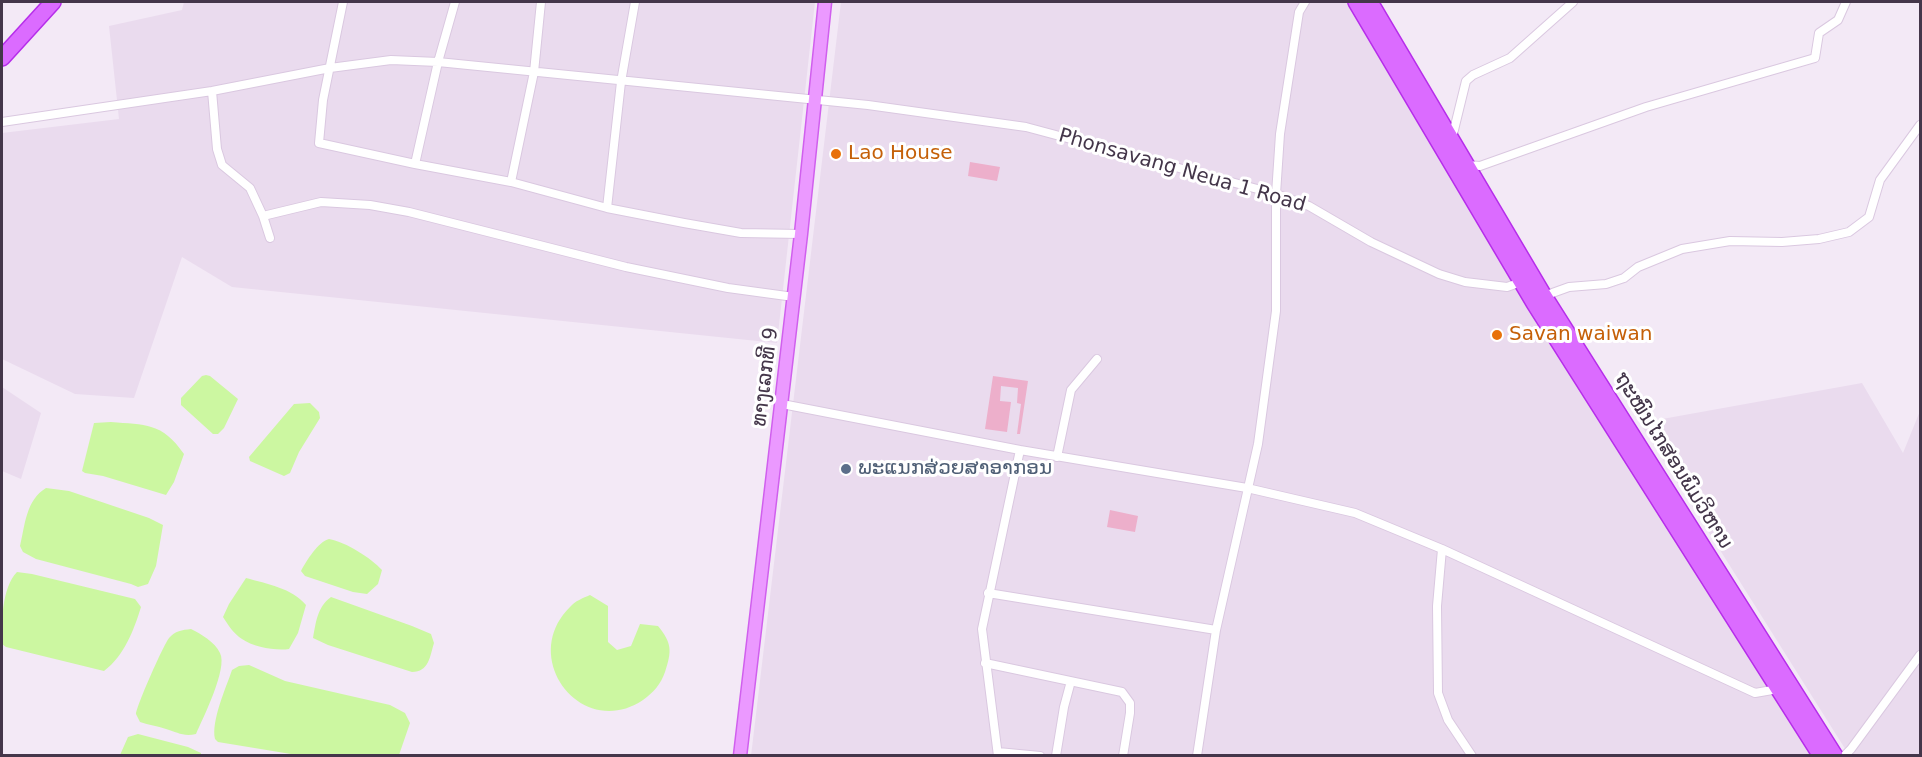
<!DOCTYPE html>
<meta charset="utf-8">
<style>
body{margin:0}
#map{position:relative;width:1922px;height:757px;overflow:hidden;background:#f3e9f6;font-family:"DejaVu Sans",sans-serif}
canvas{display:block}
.frame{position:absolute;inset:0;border:3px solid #44364a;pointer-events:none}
</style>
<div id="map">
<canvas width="1922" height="757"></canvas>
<div class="frame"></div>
</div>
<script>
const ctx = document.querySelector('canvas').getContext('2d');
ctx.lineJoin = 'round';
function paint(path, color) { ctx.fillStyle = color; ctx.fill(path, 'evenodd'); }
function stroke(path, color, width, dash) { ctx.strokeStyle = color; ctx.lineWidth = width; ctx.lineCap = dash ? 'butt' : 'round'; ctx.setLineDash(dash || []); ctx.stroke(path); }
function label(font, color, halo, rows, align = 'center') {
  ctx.font = font + ' "DejaVu Sans","Noto Sans Lao",sans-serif'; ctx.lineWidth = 6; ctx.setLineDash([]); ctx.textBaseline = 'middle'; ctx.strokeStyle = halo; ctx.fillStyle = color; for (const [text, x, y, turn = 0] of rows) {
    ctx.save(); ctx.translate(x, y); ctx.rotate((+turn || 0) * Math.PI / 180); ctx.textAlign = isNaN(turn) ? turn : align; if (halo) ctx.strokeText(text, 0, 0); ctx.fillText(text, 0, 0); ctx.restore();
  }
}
const residential = new Path2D(`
 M184 2H815L777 343 232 287 182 257 134 398 75 394 2 359V133L119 119 109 26 182 10Z
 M841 2H1349L1464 194 1811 755 751 756Z
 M1862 383 1903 453 1920 411V755H1849L1640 423Z
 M2 387 41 413 21 479 2 471Z`);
const green = new Path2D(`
 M970 162 1000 167 997 181 968 176Z
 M993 376 1028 381 1020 434H1017L1021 404 1017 403 1018 388 1001 386 1000 401 1011 402 1007 432 985 429Z
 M1110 510 1138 516 1135 532 1107 527Z`);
const water = new Path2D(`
 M206 375 210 376 238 399 224 428 218 434H213L181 405V398L202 376Z
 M310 403 319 412 320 418 299 452 290 473 284 476 250 461 249 457 294 404Z
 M111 422C145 425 162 422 184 454L174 482 166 495 103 476 85 473 82 471 94 423Z
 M46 488 69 491 149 518 163 525 156 566 148 584 138 587 131 584 36 559 23 552 20 546C25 525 26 500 46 488Z
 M329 539C346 542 371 558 382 570L378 584 367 594 353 592 305 576 301 571C307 560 318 542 329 539Z
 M17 572 32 574 135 599 141 607C134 630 124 656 104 671L6 647 2 644C1 624 2 587 17 572Z
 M246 578C267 584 292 588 306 605L298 633 289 649C276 651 253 647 242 639 234 634 228 625 223 617L229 604Z
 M590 595 608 606V642L617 650 631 646 640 624 658 626C672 643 672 651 665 672 661 684 653 693 643 700 582 741 518 658 570 607 575 601 583 598 590 595Z
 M331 597 412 626 431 634 434 643C430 656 429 672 412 672L328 645 313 638C316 623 317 607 331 597Z
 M191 629C201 634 215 642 220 653 228 668 203 718 196 734 183 737 177 732 166 729 157 726 149 725 140 722L136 714C137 705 163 646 169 638 175 631 182 630 191 629Z
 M249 665 285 681 390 705 405 713 410 723 399 755H297L218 742 215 739C211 721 226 688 232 670L239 666Z
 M138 734 188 747 201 753V755H120L128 737Z`);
const street = new Path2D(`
 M343 2 323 100 319 143 415 164 511 182 607 208 684 223 741 233 801 234
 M212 91 217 149 222 165 250 188 263 216 270 238
 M2 122 212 91 330 68 391 60 438 62 868 105 1026 127 1276 194 1309 206 1371 242 1439 274 1465 282 1507 287 1524 281
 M1452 138 1466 81 1473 75 1510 58 1573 2
 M415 164 438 62 455 2
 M1467 165 1480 166 1646 107 1815 58 1819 33 1838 20 1846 2
 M511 182 534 72 541 2
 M607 208 621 82 635 2
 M263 216 321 202 370 205 409 212 626 267 728 288 794 297
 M1544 296 1569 287 1606 284 1624 278 1638 267 1682 249 1730 241 1782 242 1819 239 1849 232 1869 217 1880 180 1920 125
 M782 404 1020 450 1247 488 1355 513 1442 549 1755 693 1778 689
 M1057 457 1071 390 1097 359
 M1442 549 1437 606 1438 693 1448 720 1472 756
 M988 593 1216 630
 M985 663 1122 692 1130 703V713L1123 756
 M998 752 1040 756
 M998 756 982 629 1020 450
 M1056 756 1064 707 1071 681
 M1197 756 1216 630 1258 444 1276 311V194L1280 134 1299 12 1305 2
 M1844 756 1851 749 1920 655`);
const primary = new Path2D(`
 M740 756 801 234 825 2`);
const highway = new Path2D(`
 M1356 2 1534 303 1821 756
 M1370 2 1544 296 1835 756
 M2 58 53 2`);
const markers = [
 [836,154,6,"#e8710a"],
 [1497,335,6,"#e8710a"],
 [846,469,6,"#5c6f8a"]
];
const foodNames = [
 ["Lao House",848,154],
 ["Savan waiwan",1509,335]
];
const streetNames = [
 ["Phonsavang Neua 1 Road",1182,171,16],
 ["ທາງເລກທີ 9",766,377,-83],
 ["ຖະໜົນໄກສອນພົມວິຫານ",1673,461,58]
];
const serviceNames = [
 ["ພະແນກສ່ວຍສາອາກອນ",858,469]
];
paint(residential, '#eadbee');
paint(green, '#edafcb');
paint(water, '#ccf7a1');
stroke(street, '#dac8e0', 10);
stroke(primary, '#d05fee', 15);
stroke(highway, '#b62eea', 18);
stroke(street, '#fff', 8);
stroke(primary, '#eb99ff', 12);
stroke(highway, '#db6bff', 15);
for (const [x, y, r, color] of markers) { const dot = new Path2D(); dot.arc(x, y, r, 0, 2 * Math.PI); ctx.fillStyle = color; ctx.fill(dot); stroke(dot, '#fff', 2); }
label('20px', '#c56008', '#fff', foodNames, 'left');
label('20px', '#44364a', '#fff', streetNames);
label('20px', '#4e5e75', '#fff', serviceNames, 'left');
</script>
